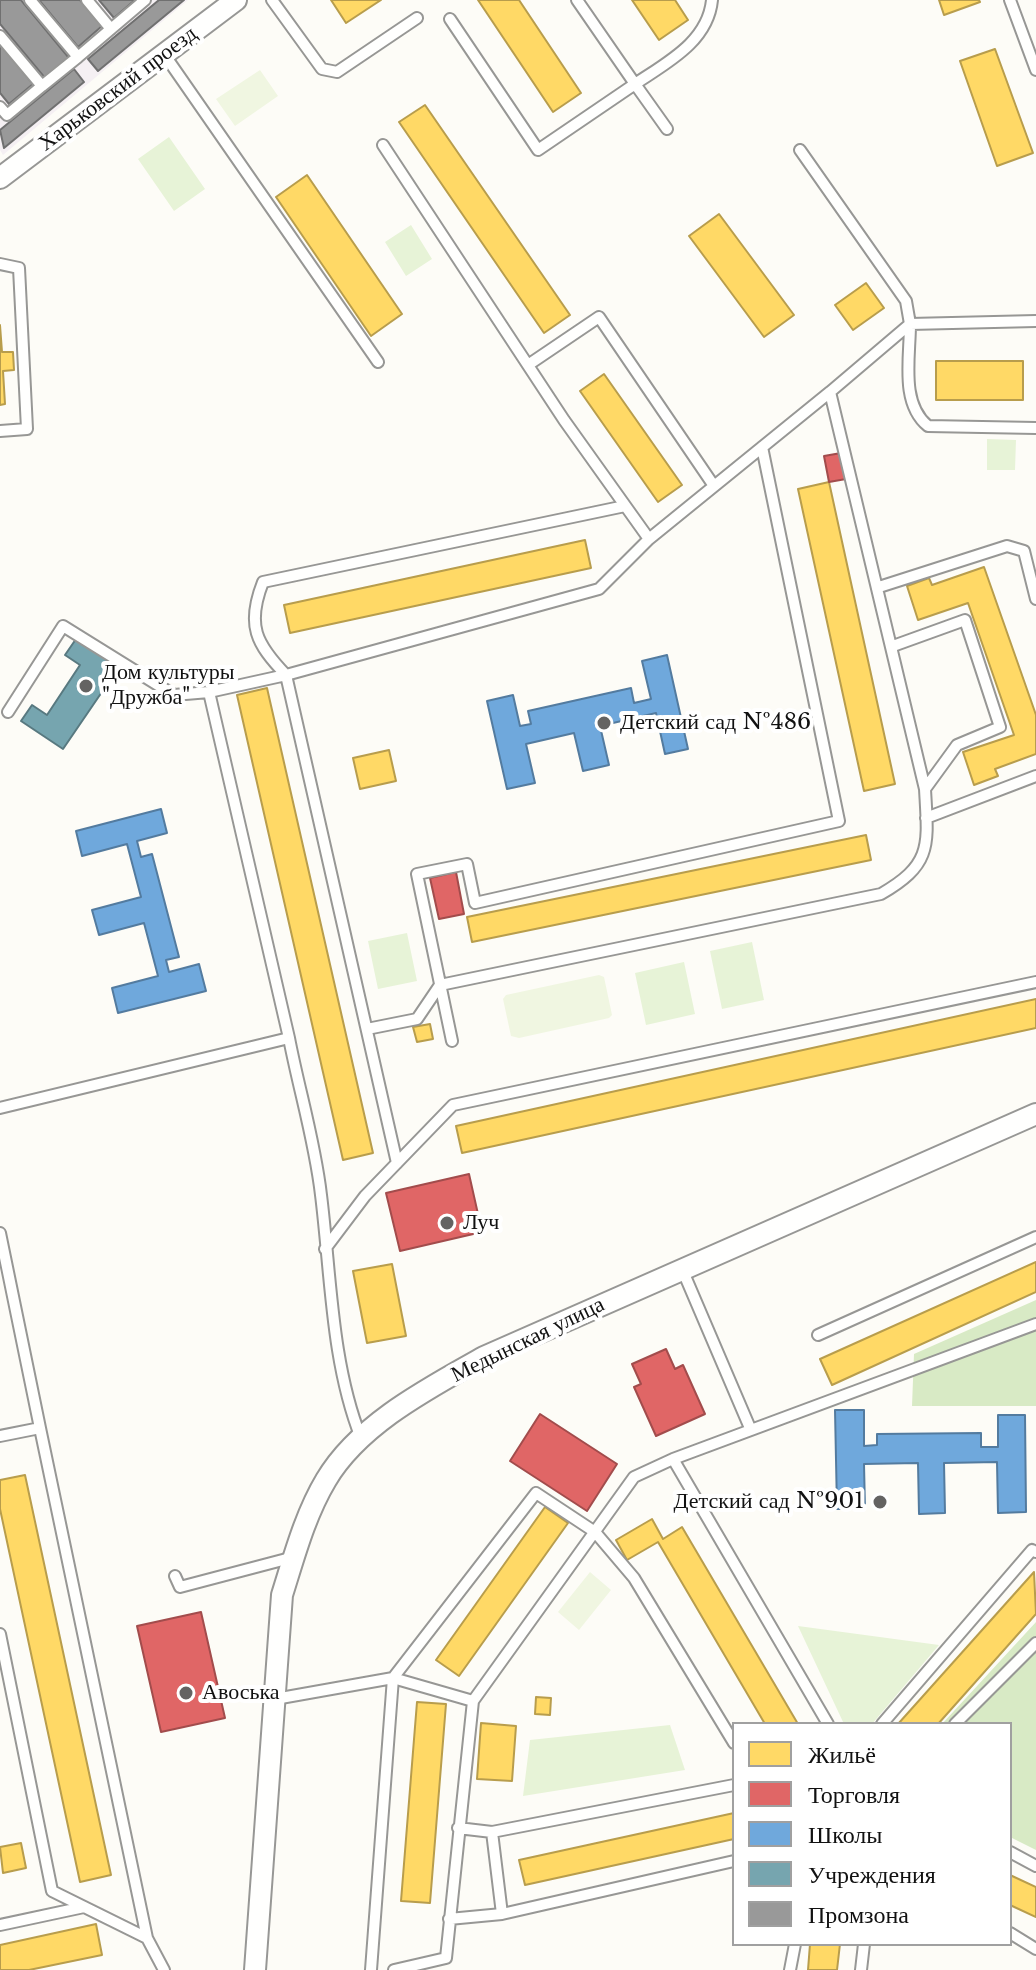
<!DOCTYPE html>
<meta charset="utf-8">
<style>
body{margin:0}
#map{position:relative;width:1036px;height:1970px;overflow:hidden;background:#fdfcf7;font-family:"Libre Baskerville",serif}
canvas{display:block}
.legend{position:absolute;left:732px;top:1722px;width:280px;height:224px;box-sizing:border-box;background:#fff;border:2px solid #a0a0a0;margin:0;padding:10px 14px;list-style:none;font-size:24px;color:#111}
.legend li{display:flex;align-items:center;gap:16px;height:40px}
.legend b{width:40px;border:2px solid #a0a0a0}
</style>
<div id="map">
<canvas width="1036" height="1970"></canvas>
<ul class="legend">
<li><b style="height:22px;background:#ffd966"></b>Жильё</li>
<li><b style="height:22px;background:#e06666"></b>Торговля</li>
<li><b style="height:22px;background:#6fa8dc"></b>Школы</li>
<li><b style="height:22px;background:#76a5af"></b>Учреждения</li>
<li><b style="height:22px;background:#999"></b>Промзона</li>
</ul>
</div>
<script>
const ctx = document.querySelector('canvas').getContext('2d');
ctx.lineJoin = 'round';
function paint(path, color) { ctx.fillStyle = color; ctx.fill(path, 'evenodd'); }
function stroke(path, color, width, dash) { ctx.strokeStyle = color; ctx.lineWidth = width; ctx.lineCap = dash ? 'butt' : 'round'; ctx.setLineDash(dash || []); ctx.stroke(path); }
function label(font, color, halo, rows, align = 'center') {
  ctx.font = font + ' "Libre Baskerville",serif'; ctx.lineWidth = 8; ctx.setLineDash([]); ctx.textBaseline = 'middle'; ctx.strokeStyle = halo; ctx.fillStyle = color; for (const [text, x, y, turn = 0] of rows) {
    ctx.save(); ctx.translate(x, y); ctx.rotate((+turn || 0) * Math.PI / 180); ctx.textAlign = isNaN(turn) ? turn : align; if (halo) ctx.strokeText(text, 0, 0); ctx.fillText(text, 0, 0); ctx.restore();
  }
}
const industrial = new Path2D(`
 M0 0H188L3 155 0 150Z`);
const green = new Path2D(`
 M169 137 205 189 174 211 138 159Z
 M411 225 432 259 406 276 385 242Z
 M987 439 1016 440 1015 470H987Z
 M407 933 417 981 378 989 368 941Z
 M752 942 764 1000 722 1009 710 951Z
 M684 962 695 1014 646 1025 635 973Z
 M798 1626 939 1645 872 1724H844Z
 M670 1725 685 1770 523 1796 530 1740Z`);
const forest = new Path2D(`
 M1036 1300V1406H912L914 1354Z
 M1036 1622V1850L1010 1837V1724H942Z`);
const pitch = new Path2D(`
 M260 70 278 96 235 126 216 99Z
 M599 975 604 977 612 1015 609 1018 519 1038 511 1036 503 999 506 995Z
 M590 1572 611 1590 579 1630 558 1612Z`);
const homes = new Path2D(`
 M331 0H381L346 23Z
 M478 0H519L581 93 553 112Z
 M632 0H675L688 20 659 40Z
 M939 0H979L980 2 944 15Z
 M995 49 1033 153 997 166 960 61Z
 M425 105 570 315 544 333 399 122Z
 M307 175 402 314 371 336 276 197Z
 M719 214 794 315 764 337 689 236Z
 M866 283 884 308 853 330 835 305Z
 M0 325 2 352H13L14 370 3 371 5 404 0 405Z
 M936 361H1023V400H936Z
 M604 374 682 485 658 502 580 391Z
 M829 482 895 784 864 791 798 489Z
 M585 540 591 568 290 633 284 605Z
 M984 567 1036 715V754L995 769 998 776 974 785 963 752 1014 735 968 603 918 620 907 586 929 578 932 585Z
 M267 688 373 1153 343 1160 237 695Z
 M389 750 396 781 360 789 353 758Z
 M866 835 871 860 472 942 467 917Z
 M1036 999V1028L462 1153 456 1126Z
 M430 1024 433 1039 417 1042 413 1027Z
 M1036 1262V1292L832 1385 820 1359Z
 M392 1264 406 1336 367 1343 353 1271Z
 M25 1475 111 1875 80 1882 0 1509V1480Z
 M545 1507 568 1523 459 1676 436 1660Z
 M652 1519 663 1539 682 1527 798 1724H765L658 1542 627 1560 616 1540Z
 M1034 1572 1036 1614 938 1724H898Z
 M536 1697 551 1698 550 1715 535 1714Z
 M417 1702 446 1704 430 1903 401 1901Z
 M481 1723 516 1726 512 1781 477 1779Z
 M734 1813V1839L525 1885 519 1860Z
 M21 1843 26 1868 3 1873 0 1847Z
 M1010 1875 1036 1887V1917L1010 1905Z
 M96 1924 102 1955 29 1970H0V1945Z
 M810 1944H840L837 1970H808Z`);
const shops = new Path2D(`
 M841 453 846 479 829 482 824 456Z
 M456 872 464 914 439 919 430 878Z
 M469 1174 482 1232 400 1251 386 1193Z
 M666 1349 675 1369 683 1365 705 1414 656 1436 634 1387 641 1384 632 1364Z
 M540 1414 617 1464 587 1511 510 1461Z
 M201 1612 225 1718 161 1732 137 1626Z`);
const schools = new Path2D(`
 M667 655 688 749 665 754 656 713 600 726 609 765 583 771 574 733 526 744 535 783 507 789 487 701 513 695 520 726 531 724 528 711 631 688 634 703 651 699 642 661Z
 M161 809 167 833 137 841 141 857 152 854 179 957 166 960 169 972 199 964 206 991 118 1013 112 988 158 976 144 923 99 935 92 910 141 897 127 844 82 856 76 831Z
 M835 1410H864V1446L877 1445V1434L981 1433V1447H998V1415H1025L1026 1512 998 1513 997 1462 944 1463 945 1513 919 1514 918 1463 864 1464 865 1509H837Z`);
const public = new Path2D(`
 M76 639 119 667 63 749 21 721 32 705 47 715 80 665 65 655Z`);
const industry = new Path2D(`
 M0 0H21L69 58 45 78 0 24Z
 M39 0H80L102 26 78 47Z
 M99 0H135L114 18Z
 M159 0H184L98 71 88 59Z
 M0 44 33 84 9 104 0 93Z
 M74 69 84 82 4 148 0 130Z`);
const lane = new Path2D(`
 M30 0 78 57 145 0
 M87 0 111 29
 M272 0 322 69 337 72 417 18
 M1010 0 1036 70
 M450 19 538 150 635 84 577 0
 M0 36 42 86 7 115 0 107
 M164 54 378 362
 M42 86 78 57
 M667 129 635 84C666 63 708 42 712 0
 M383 145 564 420 649 539
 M800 150 906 301 910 324 1036 321
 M0 264 19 268 27 429 0 431
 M528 365 599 317 714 486
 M625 506 263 582C246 625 256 644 286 675L599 589 649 539 830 392
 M879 587 1007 546 1024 551 1036 599
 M893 646 965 620 1000 727 957 745 925 789
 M8 712 63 626 174 695 209 692
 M926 818 1036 776
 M367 1029 417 1019 440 985 881 894C933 864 928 845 925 789L830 392 910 324C910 358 900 403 928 426L1036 428
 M289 1038 209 692 286 675 397 1163
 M452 1041 417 874 467 864 475 903 839 821 762 447
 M0 1108 289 1038C299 1090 315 1142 321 1195 331 1275 331 1362 361 1438
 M0 1233 40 1428
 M325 1249 365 1196 453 1105 1036 982
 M682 1269 750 1428
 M818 1335 1036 1237
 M0 1436 40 1428 147 1938 164 1970
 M175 1576 180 1587 294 1557
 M0 1634 52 1891 147 1938
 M275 1699 393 1678 371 1970
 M473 1701 393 1678 536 1493 595 1532 634 1578 734 1743
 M828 1724 673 1459 1036 1324
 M882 1724 1032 1550 1036 1552
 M955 1724 1036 1643
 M458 1828 492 1832 734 1785
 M492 1832 502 1914 734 1861
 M1010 1852 1036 1866
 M449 1919 502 1914
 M0 1925 84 1907
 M1010 1933 1036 1949
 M394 1970 446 1958 473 1701 634 1477 673 1459
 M790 1970 795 1944
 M861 1970 864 1944`);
const street = new Path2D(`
 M0 178 236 0
 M255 1970 282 1595C294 1557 305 1515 326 1480 359 1424 429 1388 484 1357L1036 1114`);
const markers = [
 [86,686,8,"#646362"],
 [604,723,8,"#646362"],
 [447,1223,8,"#646362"],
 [880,1502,8,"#646362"],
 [186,1693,8,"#646362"]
];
const streetNames = [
 ["Харьковский проезд",118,89,-37],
 ["Медынская улица",528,1340,-26]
];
const poiNames = [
 ["Дом культуры",102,673],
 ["\"Дружба\"",102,698],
 ["Детский сад №486",620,723],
 ["Луч",463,1223],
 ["Детский сад №901",864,1502,"right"],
 ["Авоська",202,1693]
];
paint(industrial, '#f5f0f3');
paint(green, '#e7f3d7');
paint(forest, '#d8eac5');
paint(pitch, '#f0f6e1');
paint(homes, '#ffd966');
stroke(homes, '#b89d4c', 2);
paint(shops, '#e06666');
stroke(shops, '#a24c4c', 2);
paint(schools, '#6fa8dc');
stroke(schools, '#537b9f', 2);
paint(public, '#76a5af');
stroke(public, '#587980', 2);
paint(industry, '#999');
stroke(industry, '#707070', 2);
stroke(lane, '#979795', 14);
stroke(street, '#979795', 24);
stroke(lane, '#fffffe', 10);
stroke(street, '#fffffe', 20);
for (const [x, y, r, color] of markers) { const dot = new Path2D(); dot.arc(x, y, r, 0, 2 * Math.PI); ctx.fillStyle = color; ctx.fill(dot); stroke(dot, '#fff', 3); }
label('22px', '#111', '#fff', streetNames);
label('22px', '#111', '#fff', poiNames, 'left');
</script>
